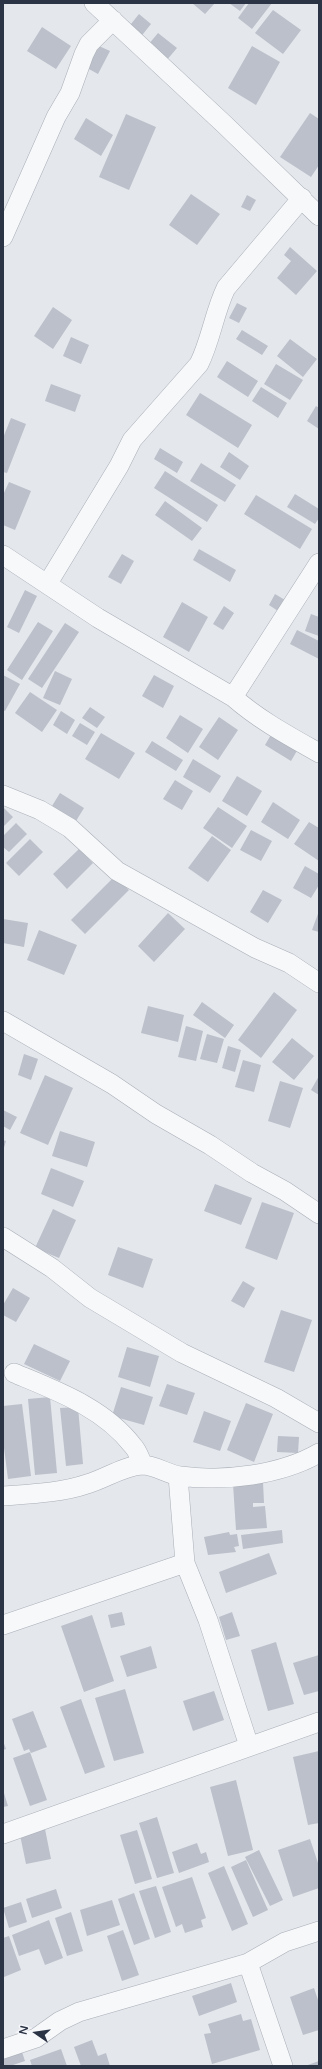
<!DOCTYPE html>
<style>
body{margin:0}
#map{position:relative;width:322px;height:2069px;overflow:hidden;background:#e4e7ec;font-family:"Varela Round",sans-serif}
canvas{display:block}
.frame{position:absolute;inset:0;border:4px solid #2b3445;pointer-events:none}
.north{position:absolute;left:16px;top:2013px;width:40px;height:40px;-webkit-text-stroke:3px #f4f6f9;paint-order:stroke;rotate:283deg;font-size:11px;font-weight:700;line-height:16px;text-align:center;color:#2b3445}
.north::after{content:'';display:block;margin:auto;width:14px;height:18px;background:#2b3445;clip-path:polygon(50% 0,100% 100%,50% 72%,0 100%)}
</style>
<div id="map">
<canvas width="322" height="2069"></canvas>
<div class="frame"></div>
<div class="north">N</div>
</div>
<script>
const ctx = document.querySelector('canvas').getContext('2d');
ctx.lineJoin = 'round';
function paint(path, color) { ctx.fillStyle = color; ctx.fill(path, 'evenodd'); }
function stroke(path, color, width, dash) { ctx.strokeStyle = color; ctx.lineWidth = width; ctx.lineCap = dash ? 'butt' : 'round'; ctx.setLineDash(dash || []); ctx.stroke(path); }
const building = new Path2D(`
 M192 3H215L205 14Z
 M229 3H246L240 11Z
 M249 3H272L252 29 238 18Z
 M273 10 301 30 283 54 255 33Z
 M139 14 151 24 139 39 127 29Z
 M42 27 71 46 56 69 27 51Z
 M158 33 177 48 166 61 148 45Z
 M99 46 110 51 98 74 87 68Z
 M252 46 280 62 256 105 228 88Z
 M310 113 319 119V165L311 177 280 157Z
 M126 114 156 127 129 190 99 177Z
 M86 118 113 135 101 156 74 139Z
 M191 194 220 214 197 245 169 225Z
 M247 195 256 200 250 211 241 207Z
 M290 247 317 271 296 295 277 278 291 261 284 255Z
 M237 303 247 308 239 323 229 318Z
 M53 307 72 320 53 349 34 336Z
 M242 330 268 346 262 355 236 339Z
 M71 337 89 345 81 364 63 356Z
 M290 339 317 359 303 377 277 356Z
 M227 361 258 381 248 397 217 377Z
 M276 364 303 380 290 400 264 384Z
 M51 384 81 395 75 412 45 401Z
 M261 387 287 403 278 418 252 401Z
 M200 393 252 425 238 448 186 415Z
 M316 406 319 408V429L307 421Z
 M11 418 26 424 7 473 3 472V438Z
 M160 448 183 462 177 473 154 459Z
 M229 452 249 466 240 480 220 467Z
 M201 463 236 485 225 502 190 481Z
 M165 471 218 505 207 522 154 488Z
 M9 482 31 491 15 530 3 525V495Z
 M295 494 319 509V518L315 524 287 507Z
 M256 495 312 529 300 549 244 514Z
 M165 501 202 528 192 541 155 515Z
 M199 549 236 570 230 582 193 560Z
 M122 554 134 561 121 584 108 577Z
 M25 590 37 596 19 633 7 627Z
 M275 594 285 600 278 611 269 605Z
 M182 602 208 617 189 652 163 637Z
 M224 606 234 613 223 630 213 624Z
 M311 614 319 617V636L305 631Z
 M38 622 53 631 22 680 7 670Z
 M65 623 79 632 42 688 28 679Z
 M297 630 319 641V659L290 644Z
 M55 671 72 679 60 705 43 698Z
 M3 675 20 684 5 711 3 710Z
 M154 675 174 686 163 708 142 696Z
 M30 692 57 710 42 732 15 713Z
 M90 707 105 717 97 728 82 718Z
 M61 711 75 720 67 734 53 725Z
 M180 715 203 729 188 753 166 738Z
 M219 717 238 730 218 760 199 747Z
 M80 723 95 732 87 745 72 736Z
 M101 733 135 753 119 779 85 759Z
 M272 733 298 749 291 761 265 745Z
 M152 741 183 760 176 771 145 752Z
 M193 759 221 776 210 793 183 777Z
 M237 776 262 791 247 816 222 801Z
 M175 780 193 791 182 810 163 799Z
 M60 793 84 808 76 821 52 806Z
 M273 802 300 820 288 839 261 822Z
 M3 807 13 817 3 827Z
 M218 807 247 826 232 848 203 828Z
 M309 822 319 828V861L294 844Z
 M16 823 27 834 9 852 3 847V836Z
 M251 830 272 841 261 861 240 850Z
 M212 836 231 850 208 882 188 868Z
 M30 839 43 852 19 876 6 863Z
 M79 849 93 863 67 889 53 874Z
 M305 866 319 874V885L311 898 293 888Z
 M115 876 129 890 85 934 71 920Z
 M263 890 282 900 268 923 250 912Z
 M319 911V932L312 930Z
 M168 913 185 929 154 962 138 946Z
 M3 919 28 923 24 947 3 943Z
 M39 930 77 945 64 975 27 960Z
 M274 992 297 1010 261 1058 238 1040Z
 M202 1002 234 1025 225 1038 193 1015Z
 M148 1006 184 1015 178 1042 141 1033Z
 M186 1026 203 1031 196 1061 178 1057Z
 M207 1034 224 1039 217 1063 200 1059Z
 M292 1038 314 1056 294 1080 272 1062Z
 M228 1046 241 1050 235 1072 222 1068Z
 M24 1054 38 1059 31 1080 18 1075Z
 M243 1060 261 1065 254 1092 235 1087Z
 M45 1075 73 1088 48 1145 20 1133Z
 M319 1076V1095L311 1090Z
 M280 1081 303 1088 290 1128 268 1121Z
 M3 1110 17 1117 10 1130 3 1126Z
 M60 1131 95 1142 87 1167 52 1156Z
 M3 1140 6 1141 3 1151Z
 M51 1168 84 1181 73 1207 41 1194Z
 M215 1184 252 1198 241 1225 204 1211Z
 M262 1202 294 1213 277 1260 245 1248Z
 M53 1209 76 1220 59 1258 35 1248Z
 M118 1247 153 1259 143 1288 108 1275Z
 M243 1281 255 1288 244 1308 231 1301Z
 M13 1288 30 1298 16 1322 3 1315V1305Z
 M281 1310 312 1320 294 1372 264 1362Z
 M34 1344 70 1361 60 1381 24 1364Z
 M127 1347 159 1356 150 1387 118 1377Z
 M167 1384 195 1393 187 1415 159 1406Z
 M121 1387 153 1397 144 1425 112 1416Z
 M50 1397 57 1473 35 1475 28 1399Z
 M246 1403 273 1414 254 1462 227 1450Z
 M22 1404 31 1476 8 1479 3 1440V1406Z
 M78 1407 83 1464 66 1466 60 1408Z
 M204 1411 231 1421 220 1451 193 1442Z
 M278 1436 299 1437 298 1453 277 1452Z
 M263 1482 264 1503H253V1507L265 1506 267 1528 236 1530 233 1484Z
 M282 1530 283 1543 243 1549 241 1535Z
 M229 1532 230 1535 237 1534 239 1546 234 1547 236 1552 208 1555 204 1537Z
 M269 1553 277 1574 226 1593 219 1572Z
 M122 1612 125 1625 111 1628 108 1615Z
 M232 1612 240 1636 226 1640 219 1617Z
 M92 1615 114 1681 84 1692 61 1626Z
 M276 1642 294 1704 268 1711 251 1650Z
 M151 1646 157 1668 127 1677 120 1656Z
 M319 1655V1691L304 1695 293 1663Z
 M125 1689 144 1753 114 1761 95 1698Z
 M214 1691 224 1720 193 1731 183 1701Z
 M81 1699 105 1767 85 1774 60 1707Z
 M33 1711 47 1747 31 1753 29 1749 24 1751 12 1719Z
 M3 1741 6 1749 3 1750Z
 M319 1751V1823L308 1825 293 1757Z
 M30 1752 47 1800 30 1806 13 1758Z
 M236 1780 253 1850 228 1856 210 1787Z
 M3 1790 8 1806 3 1807Z
 M157 1817 174 1873 157 1878 139 1823Z
 M45 1829 51 1859 26 1864 20 1835Z
 M137 1830 152 1879 135 1884 120 1835Z
 M310 1839 319 1866V1888L293 1897 278 1850Z
 M197 1843 201 1854 206 1852 209 1862 179 1873 172 1852Z
 M259 1850 283 1900 270 1906 245 1857Z
 M246 1860 268 1910 253 1917 231 1867Z
 M224 1866 248 1924 232 1931 208 1873Z
 M192 1877 206 1918 201 1920 203 1927 185 1933 182 1924 176 1927 162 1887Z
 M156 1886 171 1932 155 1938 139 1891Z
 M56 1889 62 1908 32 1918 26 1899Z
 M134 1893 150 1939 134 1945 118 1899Z
 M112 1900 120 1925 87 1936 80 1910Z
 M21 1902 27 1922 9 1928 3 1908Z
 M71 1912 83 1951 67 1956 55 1918Z
 M49 1920 63 1958 45 1965 39 1949 19 1956 12 1935Z
 M123 1930 139 1975 122 1981 107 1936Z
 M9 1936 21 1970 4 1977 3 1938Z
 M231 1983 237 2002 199 2016 192 1996Z
 M314 1988 319 2003V2030L303 2035 290 1997Z
 M241 2014 243 2021 251 2019 260 2050 212 2064 204 2034 211 2033 208 2024Z
 M92 2040 98 2056 106 2053 110 2066H81L74 2047Z
 M21 2049 25 2061 10 2066H3V2054Z
 M61 2049 67 2066H32L30 2060Z
 M319 2061V2066H305Z`);
const minor = new Path2D(`
 M94 3 224 124 319 216
 M3 237 56 117 70 93 84 54 89 44 113 20
 M3 555 98 618 233 697C259 720 289 736 319 753
 M48 583 119 466 132 440 199 364C211 340 214 313 226 288L302 198
 M233 697 319 563
 M3 795 40 810 70 828 117 871 255 948 289 963 319 983
 M3 1021 112 1084 156 1114 210 1145 252 1173 285 1191 319 1214
 M3 1237 52 1268 90 1298 182 1353 276 1398 319 1423
 M14 1373C57 1391 104 1408 133 1446 138 1451 140 1459 143 1465
 M178 1476 185 1563 208 1620 249 1746
 M3 1496C30 1494 61 1493 87 1484 105 1479 123 1466 142 1465 155 1465 167 1474 180 1476 224 1482 281 1475 319 1453
 M3 1625 185 1563
 M3 1834 319 1722
 M248 1963 283 2066
 M3 2049 36 2038 60 2021 79 2012 248 1963 285 1942 319 1931`);
paint(building, '#bbc0ca');
stroke(minor, '#a9aeb7', 20);
stroke(minor, '#f7f8fa', 19);
</script>
